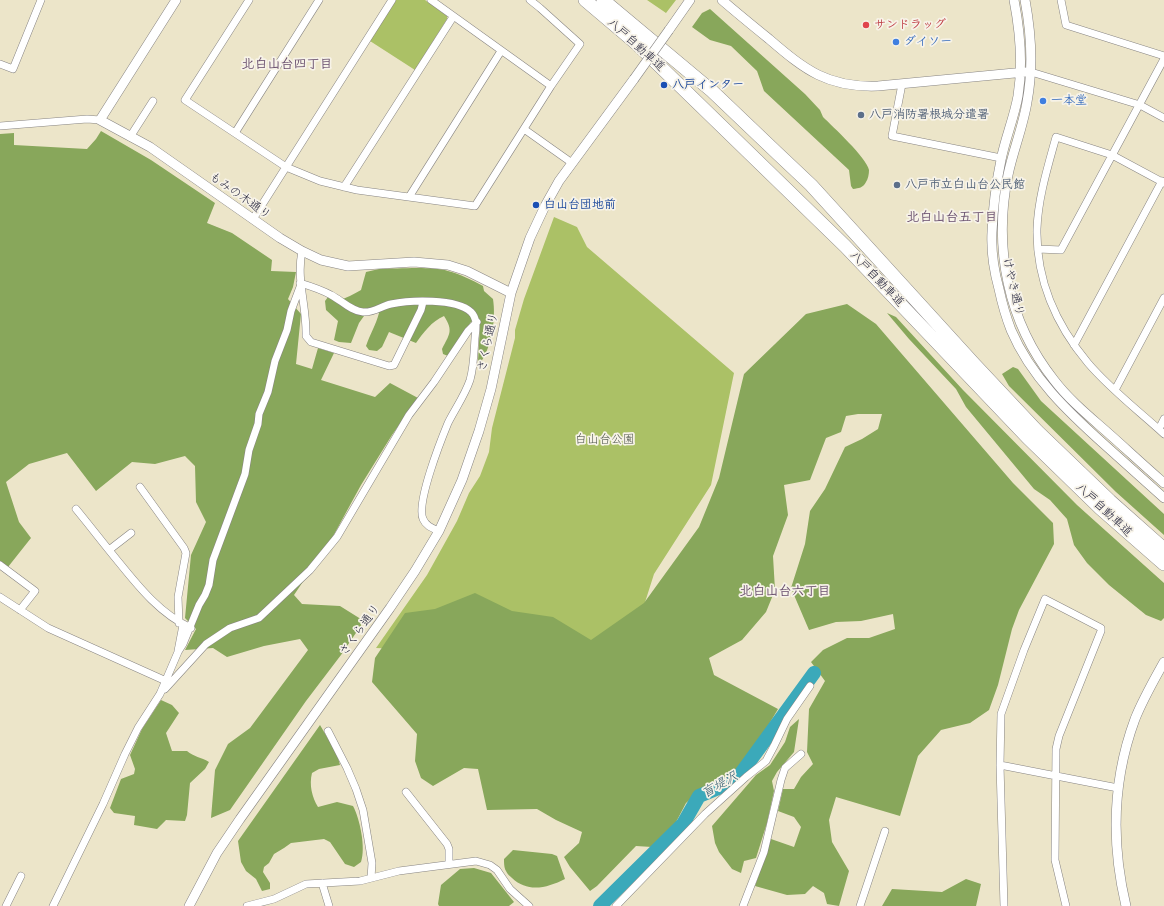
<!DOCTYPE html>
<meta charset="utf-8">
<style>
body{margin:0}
canvas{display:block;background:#ece5c9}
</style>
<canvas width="1164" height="906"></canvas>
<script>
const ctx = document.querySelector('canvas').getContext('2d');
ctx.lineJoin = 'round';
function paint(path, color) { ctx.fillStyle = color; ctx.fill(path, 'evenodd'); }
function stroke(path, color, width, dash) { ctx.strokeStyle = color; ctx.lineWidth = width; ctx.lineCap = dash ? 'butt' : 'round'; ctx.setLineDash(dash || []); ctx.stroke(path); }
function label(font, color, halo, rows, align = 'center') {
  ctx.font = font + ' "Patrick Hand","Klee One",sans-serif'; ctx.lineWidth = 3.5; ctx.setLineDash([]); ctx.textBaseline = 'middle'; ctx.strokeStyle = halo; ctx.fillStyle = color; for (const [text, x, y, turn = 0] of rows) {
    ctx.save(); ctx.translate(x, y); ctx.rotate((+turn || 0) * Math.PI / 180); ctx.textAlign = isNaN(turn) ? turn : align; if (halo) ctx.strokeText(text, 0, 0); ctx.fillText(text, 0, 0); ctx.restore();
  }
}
const green = new Path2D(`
 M396 0H425L447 16V19L415 70 370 41Z
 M647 0H676L666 13Z
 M554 217 577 227 587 247 734 373 711 485 654 574 627 659 376 648 427 575 457 521 469 493 480 476 489 452 492 428 515 338V330L524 299Z`);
const forest = new Path2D(`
 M710 9 805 94 820 110 823 117C832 126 867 158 869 170 869 174 868 179 866 182 863 188 859 188 853 189L851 186 849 170 764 91 757 71 731 46 710 40 692 27 702 13Z
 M101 131 151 160 215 203 207 223 232 233 272 260 271 271 296 272 293 287 288 299 301 314 296 364 312 369 318 348 334 353 321 380 375 397 390 383 418 398 392 435 361 485 331 540 294 595 302 604 340 606 364 621 341 655 306 701 230 810 211 818 215 770 228 744 250 728 308 650 300 639 264 646 227 657 213 648 185 650 196 629 185 618 191 555 206 522 196 502 195 466 185 456 155 464 132 462 96 491 67 453 29 464 6 482 19 522 31 538 8 567 0 561V134L14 133V145L87 149 96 139Z
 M379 269C398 269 430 266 448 271 460 274 472 280 483 286L484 291 493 299C496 318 492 346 481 362L478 361 480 324 478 318 471 322 448 356 443 354 442 349C449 335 454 331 444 316 432 321 423 333 416 343L389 332 382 347 377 351 369 350 366 346C370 334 376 325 379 313L369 309 359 323 351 343 339 342 334 340 338 321 326 310 325 301 328 297 338 301C346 298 354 294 361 290L366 272Z
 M847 304 876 324 1013 483 1053 523 1054 544 1019 610 1012 629 998 685 989 710 970 723 941 730 918 756 900 816 836 797 829 820 832 842 849 871 839 906 827 904 824 893 813 886 805 894 787 895 755 886 771 839 794 847 801 827 794 817 778 811 783 789H794L801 777 813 764 807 752 809 709 825 681 811 662 823 650 847 638H869L895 629 893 614 861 621 836 622 809 630 791 588 805 544 810 511 825 489 845 447 862 439 878 429 882 414H858L846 416 841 432 826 438 810 480 784 485 788 515 773 556 775 590 766 612 742 640 709 658 714 675 778 709 759 741 733 774 701 790 686 803 675 824 652 847 636 846 597 886 590 891 570 867 564 857 579 843 582 832 556 820 537 809 487 810 478 769 464 768 433 786 421 778 415 761 417 734 372 682 375 658 405 613 435 609 475 593 512 611 553 617 591 640 644 603 699 527 719 478 744 374 806 314Z
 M887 313 896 317 963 390 1077 505 1164 583V618L1161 621 1146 615 1109 585 1087 563 1074 545 1067 519 1050 500 1034 489 966 407 956 389 909 339Z
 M1013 367 1018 369 1041 401 1164 514V535L1116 492 1009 386 1002 374Z
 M161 700 172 705 179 713 166 733 172 751H187C194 757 201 757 209 762L205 769 190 783 187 815 185 821 166 820 157 829 134 825 135 816 114 813 110 808 121 779 134 774 135 769 130 755 142 729Z
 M799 719 794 752 777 772 772 781 774 791 767 823 756 858 744 861 741 873 732 869 719 852 715 843 712 826 756 775 770 765 785 742 790 727Z
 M320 725 337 754 340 765 319 769 312 773C309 785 312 797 318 807L337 802 353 806C360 819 366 848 361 862L354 867 345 864 330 842 324 839 291 843 284 848 274 854 269 863 264 867 263 872 270 883V889L262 891 256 879 246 871 241 862 238 841Z
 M513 850 552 854 557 856 565 879C547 888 528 893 512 878 510 876 507 874 506 871 504 868 504 862 504 859Z
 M474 868 491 873 514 902 509 906H439L438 904 441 885 460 869Z
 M966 879 981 884 976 906H882L892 889 942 892Z`);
const river = new Path2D(`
 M600 906 683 824 699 796 728 784 739 776 814 673`);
const minor = new Path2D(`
 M249 0 185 100 286 167 320 181 357 190 475 206 551 86 580 44 540 8 530 0
 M431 0 551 86
 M1061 0 1066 25 1164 56
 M0 64 13 69 41 0
 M1031 72 1140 105 1164 118
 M902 84 892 136 1001 158
 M0 126 87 119 100 120
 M524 129 572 163
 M235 133 319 0
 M130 137 153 101
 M1164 183 1112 155 1056 137C1048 166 1038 198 1037 229 1036 279 1056 325 1088 363 1110 389 1139 411 1164 434
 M344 187 453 17
 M409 197 501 51
 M253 219 392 0
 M1038 249 1061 250 1164 59
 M302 251C296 280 307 307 306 336L311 342 389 366 394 365 421 310 423 302
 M300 283C310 286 322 290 331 295 341 300 351 311 363 312 374 313 381 306 391 304 410 300 456 298 471 312 478 319 476 329 475 338 474 351 474 366 470 380 465 395 455 409 448 423 441 440 416 503 423 519 426 526 432 528 439 531
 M1074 345 1162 181
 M1115 390 1164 298
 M1159 429 1164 419
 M140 487 184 548 186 553 178 597 179 623
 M76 509C90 526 103 543 117 560 138 586 160 614 191 628
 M109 550 131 533
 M0 565 35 591 20 610
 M0 597 48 628 166 681
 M178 651 183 625
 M165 689 206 644 230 628 259 618 310 570 337 537 409 415 434 382 468 331 477 322
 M328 731 347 768 356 789 363 810 372 863 371 878
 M1000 765 1118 788
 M406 792 447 844 449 849V864
 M322 883 329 906
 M6 906 21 876
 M53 906 103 804 125 754 138 728 160 694 178 652 183 644 199 605 205 595 209 585 213 560 245 474 249 450 258 424 259 414 268 392 275 361 287 330 291 311 300 287
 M247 906 274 899 306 884 360 881 399 871 476 861 490 865 497 870 510 889 529 906
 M616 906 705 814 746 777 766 761 774 746 787 719 810 686
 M743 906 764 852 781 780 785 768 801 754
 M860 906 885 831
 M1004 906 1000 765 1001 714 1024 650 1045 599 1101 628V631L1059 736 1056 749 1055 860 1066 906`);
const tertiary = new Path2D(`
 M176 0 100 120 150 147 280 238 302 251 321 260 348 266 414 262 448 265 467 271 511 293
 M722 0C737 13 753 26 769 39 805 70 828 88 878 86L1025 72
 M1014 0C1020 31 1023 65 1018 96 1014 118 1005 139 1001 160 996 184 993 208 992 232 991 251 994 271 999 289 1002 303 1006 317 1011 330 1031 377 1068 412 1106 446 1125 463 1145 481 1164 498
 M1025 0C1031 32 1033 70 1027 102 1023 127 1013 151 1008 175 993 248 1008 322 1054 380 1067 397 1083 411 1099 425 1121 444 1142 464 1164 483
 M669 30 690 0
 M189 906 217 853 240 819 390 608 415 571 439 531 462 480 479 431 491 389 511 293 530 238 545 206 559 181 634 79
 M1126 906C1111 843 1112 781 1135 719 1143 699 1154 680 1164 662`);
const motorway = new Path2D(`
 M585 0 637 44 845 246 1027 437 1100 508 1164 564
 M603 0 712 91 776 152 811 185 974 364 1037 431 1110 501 1164 549`);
const tertiaryBridge = new Path2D(`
 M634 79 669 30`);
const markers = [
 [866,25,4,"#e0444e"],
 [896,42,4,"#3f7fe0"],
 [664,85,4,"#1a4fb4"],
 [1043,101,4,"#3f7fe0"],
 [861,115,4,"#5c6f8a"],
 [897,185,4,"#5c6f8a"],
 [536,205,4,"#1a4fb4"]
];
const healthNames = [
 ["サンドラッグ",874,25]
];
const shopNames = [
 ["ダイソー",904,42],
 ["一本堂",1051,101]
];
const streetNames = [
 ["八戸自動車道",636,45,42],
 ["もみの木通り",240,196,35],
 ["八戸自動車道",877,279,46],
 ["けやき通り",1013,287,77],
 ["さくら通り",488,342,-78],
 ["八戸自動車道",1104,510,43],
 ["さくら通り",360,630,-54]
];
const transitNames = [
 ["八戸インター",672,85],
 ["白山台団地前",544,205]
];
const serviceNames = [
 ["八戸消防署根城分遣署",869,115],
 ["八戸市立白山台公民館",905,185]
];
const parkNames = [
 ["白山台公園",605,440]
];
const neighbourhoodNames = [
 ["北白山台四丁目",287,65],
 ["北白山台五丁目",952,218],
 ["北白山台六丁目",785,592]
];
const waterNames = [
 ["盲堤沢",720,785,-30]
];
paint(green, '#abc166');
paint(forest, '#88a75b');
stroke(river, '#3ba9ba', 14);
stroke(minor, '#878482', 8);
stroke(tertiary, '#878482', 10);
stroke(motorway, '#878482', 14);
stroke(minor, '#fff', 7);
stroke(tertiary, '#fff', 9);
stroke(motorway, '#fff', 13);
stroke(tertiaryBridge, '#878482', 10, []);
stroke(tertiaryBridge, '#fff', 9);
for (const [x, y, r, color] of markers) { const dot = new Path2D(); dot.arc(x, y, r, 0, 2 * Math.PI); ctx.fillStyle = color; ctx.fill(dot); stroke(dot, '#f7f3e8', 1.5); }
label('bold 12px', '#be3a42', '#f7f3e8', healthNames, 'left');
label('bold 12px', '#366cbe', '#f7f3e8', shopNames, 'left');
label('12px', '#22223b', '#f7f3e8', streetNames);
label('bold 12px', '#164399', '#f7f3e8', transitNames, 'left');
label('bold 12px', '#4e5e75', '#f7f3e8', serviceNames, 'left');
label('12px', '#4b5248', '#f7f3e8', parkNames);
label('bold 13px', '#684e6d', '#f7f3e8', neighbourhoodNames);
label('italic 13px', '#2c586e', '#f7f3e8', waterNames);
</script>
